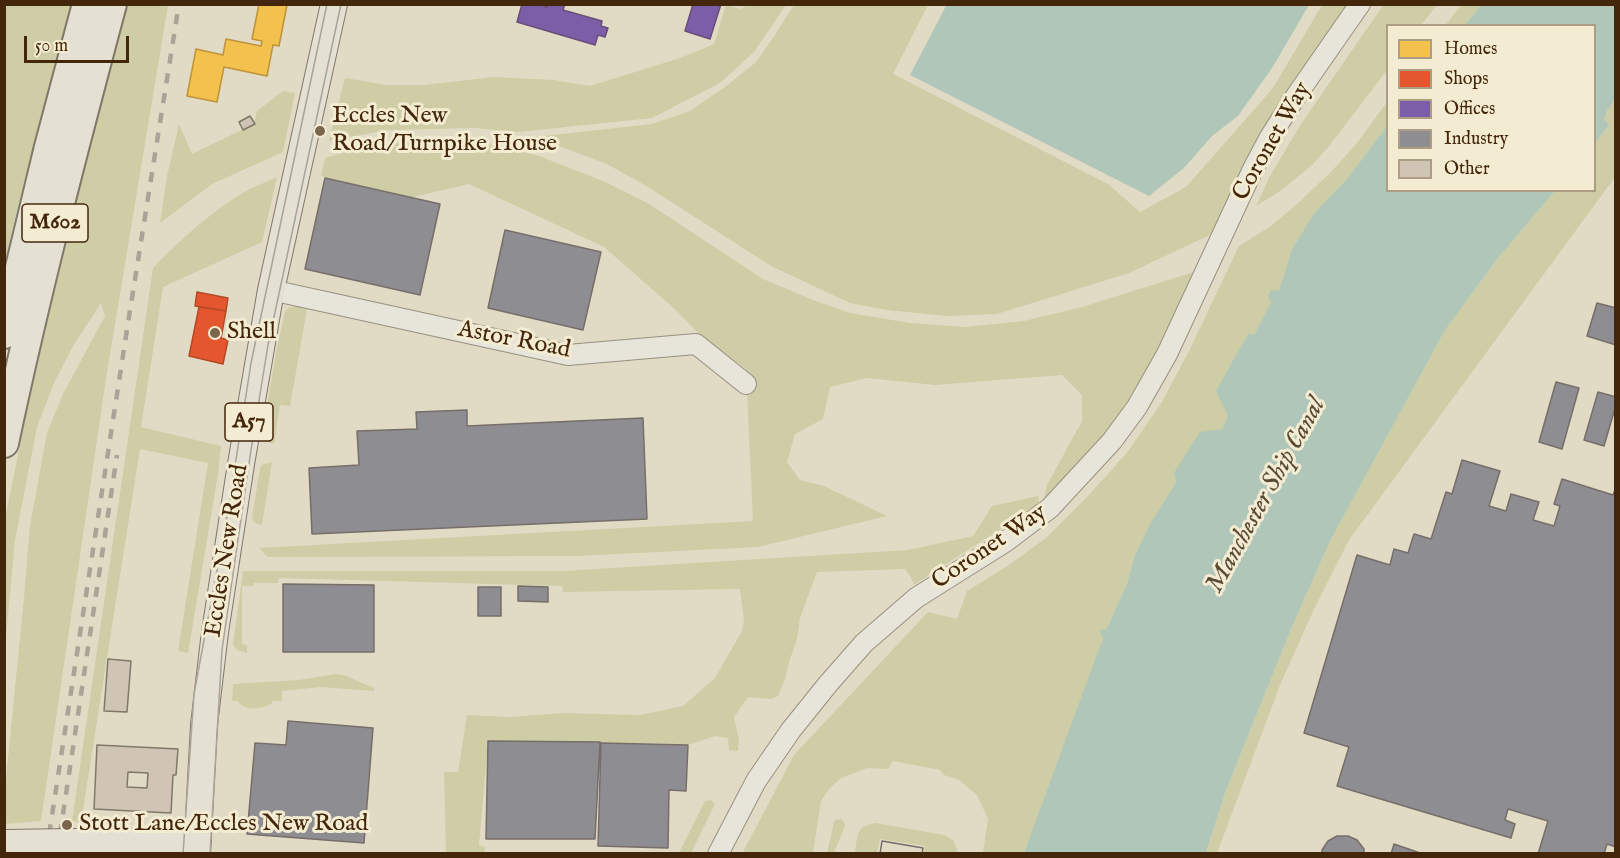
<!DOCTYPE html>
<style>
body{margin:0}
#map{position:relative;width:1620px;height:858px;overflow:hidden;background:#e1dbc5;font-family:"IM FELL English",serif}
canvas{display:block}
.frame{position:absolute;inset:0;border:6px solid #44270a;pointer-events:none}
.legend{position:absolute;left:1386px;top:24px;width:210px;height:168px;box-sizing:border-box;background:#f3ecd2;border:2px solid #ad9d82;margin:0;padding:8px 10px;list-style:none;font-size:18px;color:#44270a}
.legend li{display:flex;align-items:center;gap:12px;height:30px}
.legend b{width:30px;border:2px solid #ad9d82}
.scale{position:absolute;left:24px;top:36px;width:105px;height:27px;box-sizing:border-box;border:3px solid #44270a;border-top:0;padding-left:8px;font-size:18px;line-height:21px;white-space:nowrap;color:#44270a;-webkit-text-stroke:4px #f3ecd2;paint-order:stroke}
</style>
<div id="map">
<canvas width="1620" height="858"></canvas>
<div class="frame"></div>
<ul class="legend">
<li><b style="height:16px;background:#f2c14e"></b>Homes</li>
<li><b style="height:16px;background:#e4572e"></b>Shops</li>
<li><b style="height:16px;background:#7b5ea7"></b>Offices</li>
<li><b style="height:16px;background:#8d8d92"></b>Industry</li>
<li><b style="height:16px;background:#d0c4b4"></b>Other</li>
</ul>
<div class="scale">50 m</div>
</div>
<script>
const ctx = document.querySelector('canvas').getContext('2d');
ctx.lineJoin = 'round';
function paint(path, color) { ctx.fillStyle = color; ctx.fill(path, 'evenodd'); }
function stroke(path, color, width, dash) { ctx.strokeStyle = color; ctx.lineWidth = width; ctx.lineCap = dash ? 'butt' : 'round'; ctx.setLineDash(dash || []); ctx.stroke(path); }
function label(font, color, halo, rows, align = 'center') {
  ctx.font = font + ' "IM FELL English",serif'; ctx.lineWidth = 6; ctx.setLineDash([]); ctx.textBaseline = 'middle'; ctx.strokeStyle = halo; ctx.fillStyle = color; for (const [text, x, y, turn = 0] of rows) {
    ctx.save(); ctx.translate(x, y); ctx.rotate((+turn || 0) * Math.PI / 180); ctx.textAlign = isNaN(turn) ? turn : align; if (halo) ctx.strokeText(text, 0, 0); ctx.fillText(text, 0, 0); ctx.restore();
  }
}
const green = new Path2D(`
 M1384 4 1437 5 1421 25 1388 26 1387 70 1330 145 1312 165 1282 190 1256 206 1270 176 1301 124Z
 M4 5H71L15 217 5 263Z
 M127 5H168L107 372 41 821 5 824V789L24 598 30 526 47 433 63 394 105 316 101 303 73 346 54 383 37 427 15 540 5 648V519L26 415 67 234Z
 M726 5 740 9 748 5H786L754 52 720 83 652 118 518 132 475 128 387 130 329 141 345 78 387 85H424L494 77 554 80 590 86 680 58 714 44Z
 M794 5H928L893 74 1108 184 1140 212 1186 187 1273 88 1322 5H1347L1262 129 1212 234 1129 273 997 314 948 316 887 310 850 303 771 266 648 187 607 164 535 137 652 124 690 111 725 87 755 63 773 38Z
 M1461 5H1481L1465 25 1445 26Z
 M283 91 295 93 283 152 212 184 160 223 167 176 179 124 192 154 254 124 257 111Z
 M1615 99V177L1349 540 1314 609 1280 685 1217 853 1206 854 1225 793 1291 629 1330 541 1445 330 1498 258 1555 191 1594 190 1595 143 1609 125 1604 118 1607 111Z
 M1387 102V126L1347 179 1315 212 1292 249 1279 292 1254 335H1248L1241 348 1228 416 1222 429 1176 482 1149 526 1135 555 1127 584 1106 630 1072 725 1024 853H983L988 819 977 795 959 780 944 775 940 770 893 761 888 769 867 768 841 778 829 789 821 801 813 853 742 854 794 755 928 612 957 619 967 591 1009 565 1046 538 1088 496 1126 454 1162 402 1190 349 1239 246 1271 226 1295 206 1331 172 1357 143Z
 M435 141 498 146 539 156 603 181 649 204 763 279 813 300 850 313 910 323 965 327 1024 321 1082 307 1194 272C1172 321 1150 369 1120 414 1099 445 1070 472 1044 499L1047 485 1082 421V395L1062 375 935 385 867 378 830 387 823 419 795 434 787 462 800 480 824 486 887 516 758 547 578 556 268 557 259 548 753 521 746 369 703 338 677 311 604 247 469 184 409 198 321 176 325 158 375 144Z
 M277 177 262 242 163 287 141 427 221 446 218 474 188 653 178 651 208 463 140 449 81 822 72 821 153 268C180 240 209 213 243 193 253 187 266 182 277 177Z
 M289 307H305L307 309 290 406 280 405 274 444 267 442 262 437 277 347 285 312Z
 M272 462 262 525C257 524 254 523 252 518L260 468 262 465Z
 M1038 496 1039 504C998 532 955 557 914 585L911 577 905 569 817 572 800 618 797 639 789 662 785 679 778 696 771 699 748 697 734 717 739 740 738 751 729 750 728 738 715 736 691 744 488 741 479 845 485 847 484 853H446L444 772H458L467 715 510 717 563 713 640 715 683 706 715 678 742 631 744 621 740 589 563 592 562 586 279 578 278 583H254L253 586H242V644L247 645V653L237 650 233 645 243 571H563L908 550 973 536 992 506Z
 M335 674 344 675 374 688V691L321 687 282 691V701H273L271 704C261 709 245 712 238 701H232L233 684 299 680Z
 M711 800 715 804 691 853H679L705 801Z
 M841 819 844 822 845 826 834 853H827L834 822 835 820Z
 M876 823 944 835 953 840 958 853H924L925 846 880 839 877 853H855C858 836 855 826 876 823Z`);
const water = new Path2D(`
 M947 4H1309V5L1272 68 1238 116 1212 136 1184 168 1149 196 910 75Z
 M1481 5H1615V99L1607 111 1604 118 1609 125 1595 143 1594 26 1465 25Z
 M1387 126 1388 190 1555 191 1498 258 1445 330 1330 541 1291 629 1225 793 1206 853H1024L1103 638 1099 629 1106 630 1127 584 1135 555 1149 526 1176 482 1174 473 1200 432 1222 429 1228 416 1216 391 1248 334 1254 335 1271 303 1268 296 1271 290 1279 291 1292 249 1315 212 1347 179Z`);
const homes = new Path2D(`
 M259 4 287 5 279 46 273 45 267 76 224 67 217 102 187 96 196 49 223 55 226 39 261 46 262 41 252 39Z`);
const shops = new Path2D(`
 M197 292 228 298 226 311 195 306Z
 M199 307 226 311 221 338 228 340 223 364 189 356Z`);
const offices = new Path2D(`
 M522 4H539L547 7 548 4H565L563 10 602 21 601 26 608 28 605 37 598 35 595 45 517 22Z
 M693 4H721L710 39 685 31Z`);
const industry = new Path2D(`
 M325 178 440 204 420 295 305 269Z
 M505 230 601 252 583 330 488 308Z
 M1597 303 1616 308V345L1587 336Z
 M1556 382 1579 388 1562 449 1539 442Z
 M1598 392 1616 397V405L1604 446 1584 440Z
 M467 410V426L643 418 647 519 312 534 309 468 359 465 357 431 417 429 416 412Z
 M1462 460 1500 471 1489 506 1506 511 1511 494 1539 502 1533 520 1554 526 1560 506 1554 504 1562 479 1613 495 1616 487V847L1607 844 1604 854H1538L1548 821 1508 809 1505 820 1515 824 1511 838 1337 786 1349 747 1304 733 1357 555 1390 565 1394 549 1408 553 1414 534 1431 539 1446 492 1452 494Z
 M283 584 374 585V652H283Z
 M518 586 548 587V602L518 601Z
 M478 587H501V616H478Z
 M288 721 373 728 364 843 247 834 255 743 286 745Z
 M488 741 600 742 595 839H486Z
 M601 743 688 745 686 791 669 790 668 848 598 846Z
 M1337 836H1348L1357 840 1364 849V854H1322V850L1328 841Z
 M882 841 923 848 922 854H880Z
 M882 841 923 848 922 854H880Z
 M1394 844 1423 854H1391Z`);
const building = new Path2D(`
 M250 116 255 124 243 130 239 122Z
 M108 659 131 661 127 712 104 711Z
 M97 745 178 749 176 775H173L171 813 94 809ZM128 772 148 773 147 788 127 787Z`);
const minor = new Path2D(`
 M271 290 568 355 696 344 746 384
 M718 854 756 781 791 730 828 684 864 643 916 598 1005 542 1050 508 1112 441 1137 407 1167 354 1253 169 1270 137 1296 96 1360 4`);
const major = new Path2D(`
 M70 842 198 841
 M197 854 204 725 215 632 241 464 271 290 334 4`);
const highway = new Path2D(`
 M4 334 49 147 87 4
 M4 443C35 296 73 150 112 4`);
const tram = new Path2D(`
 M183 854 194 694 228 511 251 363 327 4
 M210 854 222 650 251 450 268 345 341 4`);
const rail = new Path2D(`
 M46 854 128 323 179 4
 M57 854 117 455`);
const majorBridge = new Path2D(`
 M4 843 70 842`);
const markers = [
 [320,131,6,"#7b664b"],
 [215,333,6,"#7b664b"],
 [67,825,6,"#7b664b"]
];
const shields = [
 [55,223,66],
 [249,422,48]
];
const shieldNames = [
 ["M602",55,223],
 ["A57",249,422]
];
const poiNames = [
 ["Eccles New",332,117],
 ["Road/Turnpike House",332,145],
 ["Shell",227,333],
 ["Stott Lane/Eccles New Road",79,825]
];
const streetNames = [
 ["Coronet Way",1273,142,-60],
 ["Astor Road",514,341,11],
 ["Coronet Way",990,548,-34],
 ["Eccles New Road",228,551,-81]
];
const waterNames = [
 ["Manchester Ship Canal",1267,496,-61]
];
paint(green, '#cecda5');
paint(water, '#afc6b9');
paint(homes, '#f2c14e');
stroke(homes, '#be933a', 1.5);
paint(shops, '#e4572e');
stroke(shops, '#b44923', 1.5);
paint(offices, '#7b5ea7');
stroke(offices, '#6a4e78', 1.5);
paint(industry, '#8d8d92');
stroke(industry, '#776e69', 1.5);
paint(building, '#d0c4b4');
stroke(building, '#807869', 1.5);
stroke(minor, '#989080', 22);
stroke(major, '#807869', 28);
stroke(highway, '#807869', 32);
stroke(minor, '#e7e4d9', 20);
stroke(major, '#e4e0d3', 26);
stroke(highway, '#e4e0d3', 28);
stroke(tram, '#a9a398', 1.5);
stroke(rail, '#a9a398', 4.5, [10, 10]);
stroke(majorBridge, '#807869', 28, []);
stroke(majorBridge, '#e4e0d3', 26);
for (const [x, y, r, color] of markers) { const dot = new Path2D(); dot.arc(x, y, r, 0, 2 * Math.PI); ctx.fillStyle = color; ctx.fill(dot); stroke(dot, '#f3ecd2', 2); }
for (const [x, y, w] of shields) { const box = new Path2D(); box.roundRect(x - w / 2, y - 19, w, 38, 4.5); ctx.fillStyle = '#f3ecd2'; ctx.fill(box); stroke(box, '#44270a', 1.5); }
label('bold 22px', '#44270a', null, shieldNames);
label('24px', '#44270a', '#f3ecd2', poiNames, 'left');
label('24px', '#44270a', '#f3ecd2', streetNames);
label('italic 26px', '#5a4c34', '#f3ecd2', waterNames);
</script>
